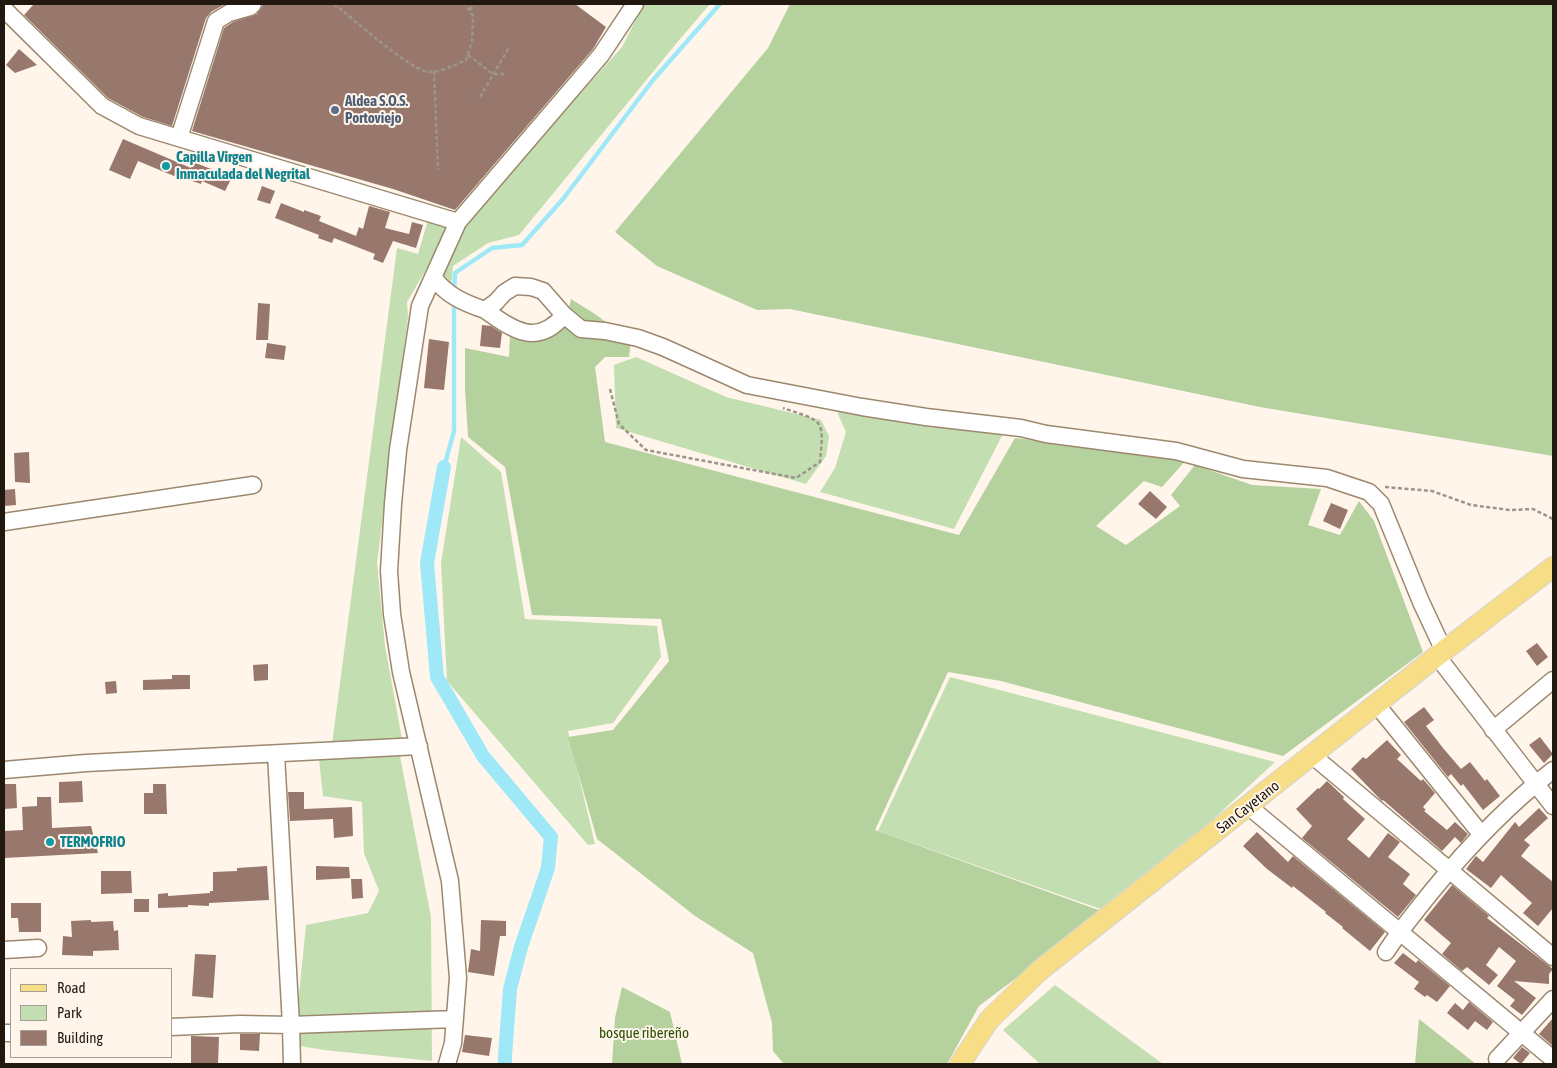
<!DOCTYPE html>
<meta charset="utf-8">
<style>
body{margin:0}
#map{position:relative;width:1557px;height:1068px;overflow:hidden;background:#fff5eb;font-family:"Asap Condensed",sans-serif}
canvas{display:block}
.frame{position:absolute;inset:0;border:5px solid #211910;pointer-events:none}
.legend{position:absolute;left:10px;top:968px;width:162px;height:90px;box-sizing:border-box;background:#fff5eb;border:1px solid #a69d93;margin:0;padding:6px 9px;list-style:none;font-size:15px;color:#211910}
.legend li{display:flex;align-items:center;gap:10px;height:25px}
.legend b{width:25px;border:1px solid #a69d93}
</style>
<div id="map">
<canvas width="1557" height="1068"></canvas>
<div class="frame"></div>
<ul class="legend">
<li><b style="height:6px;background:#f6dd86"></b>Road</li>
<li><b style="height:14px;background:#c3deb0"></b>Park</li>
<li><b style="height:14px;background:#98786c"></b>Building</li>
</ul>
</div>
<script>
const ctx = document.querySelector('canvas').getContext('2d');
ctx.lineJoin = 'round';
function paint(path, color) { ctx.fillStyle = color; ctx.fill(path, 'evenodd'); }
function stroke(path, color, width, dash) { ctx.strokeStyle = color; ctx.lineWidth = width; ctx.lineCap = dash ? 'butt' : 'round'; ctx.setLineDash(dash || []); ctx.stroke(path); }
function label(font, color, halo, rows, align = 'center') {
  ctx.font = font + ' "Asap Condensed",sans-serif'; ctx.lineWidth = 4; ctx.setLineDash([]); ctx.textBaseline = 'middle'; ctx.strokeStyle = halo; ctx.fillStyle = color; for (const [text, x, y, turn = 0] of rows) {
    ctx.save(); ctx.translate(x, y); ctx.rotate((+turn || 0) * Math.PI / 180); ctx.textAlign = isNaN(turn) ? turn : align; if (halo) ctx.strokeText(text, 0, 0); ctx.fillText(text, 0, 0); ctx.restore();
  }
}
const green = new Path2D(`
 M644 4H710L680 39 519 235 488 243 453 266 451 286 436 274 464 224 622 47Z
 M428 220 452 225 407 302 408 317 377 563 385 646 402 739 332 744 397 248 418 254Z
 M636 357 726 397 821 420 829 436 826 456 806 484 616 428 614 365Z
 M839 402 1004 432 954 529 820 492 835 468 846 432 838 414Z
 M461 437 501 472 525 619 657 626 661 657 613 723 568 731 595 844 588 845 447 681 441 563Z
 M950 677 1275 762 1112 913 878 831Z
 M400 756 431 917 432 1061 324 1050 294 1045 306 925 368 913 379 891 364 853 362 802 323 796 319 759Z
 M1055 985 1163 1064H1040L1003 1030Z`);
const forest = new Path2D(`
 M790 4H1553V456L1260 407 790 309 757 310 657 266 615 232 768 48Z
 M571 299 595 314 631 341 629 357H605L595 367 605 442 959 535 1015 438 1188 458 1162 487 1144 481 1096 526 1126 545 1180 506 1171 495 1195 465 1252 485 1321 489 1308 525 1340 535 1359 501 1374 521 1423 652 1283 756 1001 681 948 672 875 830 1104 912 979 1006 947 1064H784L773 1051 772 1023 753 953 695 916 597 839 568 737 613 730 669 661 661 619 532 615 505 467 468 437 465 390V348L509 357 510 334 536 333 565 327Z
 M622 987 670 1012 682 1064H612L615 1018Z
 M1419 1019 1476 1064H1415Z`);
const stream = new Path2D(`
 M454 292 455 273 492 248 522 245 563 199 653 80 720 4
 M444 467 454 431V300`);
const canal = new Path2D(`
 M444 467 427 563 437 677 483 756 551 837 548 868 521 947 510 989 505 1056V1064`);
const building = new Path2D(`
 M34 4H225L211 12 206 18 172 126 143 117 108 98 24 15Z
 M263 4H575L606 27 593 49 455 210 393 189 192 131 224 28 233 22 257 14 262 7Z
 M19 49 37 65 15 73 6 65Z
 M123 139 191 168 193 162 232 177 225 191 202 181 201 184 175 175 174 176 138 161 130 179 109 170Z
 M262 186 275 191 270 204 257 200Z
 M281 203 304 212V210L321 216 319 221 356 236 359 227 363 229 369 206 390 212 385 228 409 234 412 222 423 225 416 248 393 241 383 263 373 259 375 254 334 238 332 243 318 238 319 235 275 218Z
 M258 303 270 304 268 340H256Z
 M482 325 491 326 502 333 500 348 480 346Z
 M429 339 449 342 444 390 424 388Z
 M267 343 286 346 284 360 265 358Z
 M29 452 30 483 15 482 14 453Z
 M15 489 16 505 4 506V490Z
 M1150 491 1167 507 1156 519 1138 504Z
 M1331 503 1348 510 1340 529 1323 521Z
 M1537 643 1548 657 1537 666 1526 651Z
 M268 664V680L254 681 253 665Z
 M172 675H190V689L143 690V680L172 679Z
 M116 681 117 693 106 694 105 682Z
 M1424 707 1434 720 1426 726 1443 748 1461 769 1470 762 1485 781 1487 779 1500 796 1483 810 1463 784 1461 786 1451 774 1448 777 1404 722Z
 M1540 737 1553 754 1544 763 1529 745Z
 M1387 740 1401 755 1397 759 1421 781 1423 779 1435 793 1423 807 1426 810 1424 811 1447 830 1455 822 1468 834 1461 843 1455 837 1442 851 1383 800 1382 801 1377 796 1351 769 1363 757 1366 759Z
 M82 781 83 802 59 803V782Z
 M1327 781 1344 797 1343 799 1365 819 1347 839 1369 858 1388 833 1400 842 1388 857 1410 874 1403 884 1416 895 1398 917 1302 838 1312 826 1296 809 1318 788 1319 789Z
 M4 784H16L17 808 4 809Z
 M153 784H166L167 814H144V793H153Z
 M288 792H304V809L352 807 353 836 334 838 333 819 290 821Z
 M37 797H51L52 828 91 826 98 853 4 858V831L23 830 22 807 37 806Z
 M1539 808 1548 818 1524 840 1530 845 1521 856 1553 882V908L1538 926 1523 913 1532 903 1501 875 1491 888 1466 869 1476 856 1483 862 1515 822 1519 827Z
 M1257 832 1288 862 1293 856 1385 932 1370 951 1342 928 1343 927 1325 913 1326 912 1293 886 1292 888 1267 869 1243 846Z
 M267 866 269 900 209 903V906L188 905V907L158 908V894L168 893V896L210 893V891H213V872L237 871V868Z
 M316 866 349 867 350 878 316 880Z
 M101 871H131L132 893 101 894Z
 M351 879H362L363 898 352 899Z
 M1452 885 1489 916 1487 918 1553 969 1549 974V984L1514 981 1536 998 1522 1015 1510 1006 1515 1000 1497 986 1516 961 1499 947 1486 965 1498 975 1489 985 1467 967 1462 971 1442 954 1451 943 1424 920Z
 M134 899H149V912H134Z
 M11 903H41V932H19L18 918H11Z
 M91 920V922L113 921 114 931 118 930 119 950 93 951V956L62 955 63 936 72 937 71 921Z
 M481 920 506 921V936H500L494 976 468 972 471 949 480 951Z
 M1403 953 1416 963 1418 960 1450 986 1437 1002 1427 995 1425 997 1414 989 1419 982 1394 963Z
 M195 954 216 955 213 998 192 996Z
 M1469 1002 1493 1022 1487 1030 1475 1021 1468 1030 1447 1013 1455 1003 1463 1010Z
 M1553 1018V1046L1539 1034Z
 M240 1034H260L259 1051 240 1050Z
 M465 1035 492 1038 489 1056 462 1052Z
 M191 1036 219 1037 218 1064H191Z
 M1522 1047 1530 1053 1521 1064 1513 1058Z`);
const path = new Path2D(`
 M334 4C351 17 412 72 429 72 441 72 455 65 466 60L472 42 473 16 465 4
 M470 10 474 4
 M468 55 493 74H504
 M434 71 438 170
 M480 97 510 46
 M610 389 619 424 646 450 796 478 820 462C824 418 824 422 783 408
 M1385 487 1432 491 1471 505 1510 510 1533 509 1553 519`);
const minor = new Path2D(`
 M4 9 102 106 139 126 458 222
 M179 138 216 21 229 13 250 7 253 4
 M433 277C446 295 464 303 485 310L496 302 504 293 515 286 531 287 543 291 564 315 581 329 605 331 638 338 663 347 747 385 862 407 926 417 1021 428 1046 434 1176 451 1243 469 1327 478 1369 492 1381 504 1421 602 1444 651
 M485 310C512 329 537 348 564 315
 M4 522 253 485
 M1437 656 1553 806
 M1377 705 1481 834
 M1493 730 1553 680
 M276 754 291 1025 455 1019
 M1313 756 1553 957
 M4 770 86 763 419 746
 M1248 806 1553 1059
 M4 950 38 948
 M1386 952C1400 930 1416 911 1432 891 1468 847 1508 805 1553 770
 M171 1027 240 1024 291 1025 292 1064
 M4 1033H11
 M1497 1059 1553 999
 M447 1064 453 1043 458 978 450 881 401 672 392 614 389 571 393 504 398 450 420 306 458 222 601 55 635 4`);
const major = new Path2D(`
 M960 1064 989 1020 1039 971 1437 656 1553 567`);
const markers = [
 [335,110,5,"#5c6f8a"],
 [166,166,5,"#0f9aa8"],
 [50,842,5,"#0f9aa8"]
];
const serviceNames = [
 ["Aldea S.O.S.",345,101],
 ["Portoviejo",345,118]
];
const cultureNames = [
 ["Capilla Virgen",176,157],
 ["Inmaculada del Negrital",176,174],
 ["TERMOFRIO",60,842]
];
const streetNames = [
 ["San Cayetano",1248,807,-38]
];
const parkNames = [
 ["bosque ribereño",644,1033]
];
paint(green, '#c3deb0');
paint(forest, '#b4d19e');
stroke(stream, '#9fe8f8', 4.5);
stroke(canal, '#9fe8f8', 14);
paint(building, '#98786c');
stroke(minor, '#9c886e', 19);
stroke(major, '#d7d6d4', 22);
stroke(path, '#9d948b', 2.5, [4, 2.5]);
stroke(minor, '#fff', 16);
stroke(major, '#f6dd86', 20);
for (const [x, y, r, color] of markers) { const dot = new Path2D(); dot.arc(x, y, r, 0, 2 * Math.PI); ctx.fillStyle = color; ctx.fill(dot); stroke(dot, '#fff5eb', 2); }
label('bold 15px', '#4e5e75', '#fff5eb', serviceNames, 'left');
label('bold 15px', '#0d838f', '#fff5eb', cultureNames, 'left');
label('15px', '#211910', '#fff5eb', streetNames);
label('15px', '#2d4f03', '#fff5eb', parkNames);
</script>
